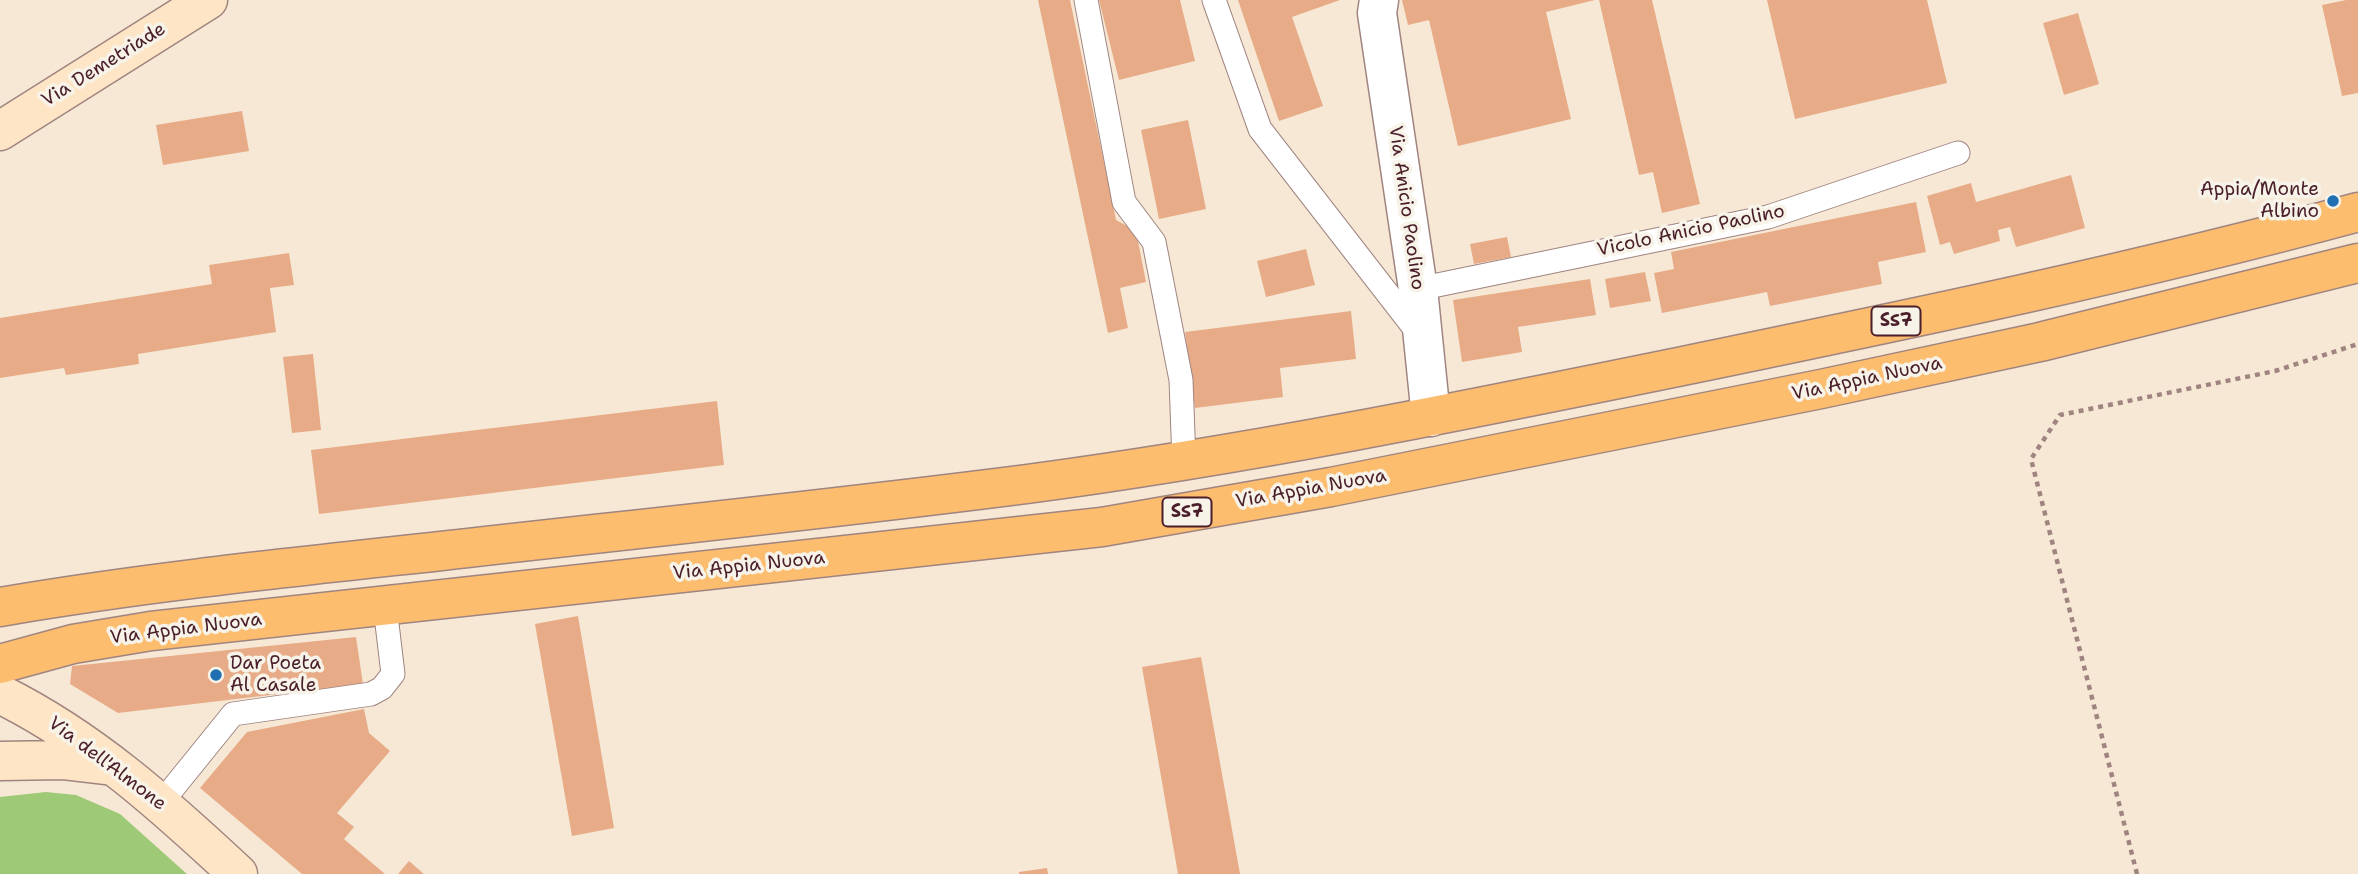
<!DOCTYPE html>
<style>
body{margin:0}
canvas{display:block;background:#f6e8d5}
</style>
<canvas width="2358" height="874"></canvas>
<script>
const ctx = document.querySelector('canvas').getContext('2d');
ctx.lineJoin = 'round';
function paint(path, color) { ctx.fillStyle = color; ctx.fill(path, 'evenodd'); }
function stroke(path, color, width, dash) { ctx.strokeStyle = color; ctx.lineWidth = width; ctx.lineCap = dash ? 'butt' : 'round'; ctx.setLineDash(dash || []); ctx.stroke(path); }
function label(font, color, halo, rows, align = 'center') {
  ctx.font = font + ' "Shantell Sans",sans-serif'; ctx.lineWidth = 7; ctx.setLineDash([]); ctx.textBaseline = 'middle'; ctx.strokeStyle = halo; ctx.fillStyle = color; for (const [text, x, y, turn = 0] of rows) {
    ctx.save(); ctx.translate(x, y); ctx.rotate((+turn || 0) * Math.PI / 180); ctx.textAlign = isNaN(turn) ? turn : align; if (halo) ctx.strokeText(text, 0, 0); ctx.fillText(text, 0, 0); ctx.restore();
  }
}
const green = new Path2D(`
 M46 792 76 795 120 814 187 874H0V797Z`);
const building = new Path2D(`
 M1038 0H1070L1116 220 1136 231 1146 282 1120 288 1128 328 1108 333Z
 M1099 0H1180L1195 61 1119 80Z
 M1238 0H1340L1292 17 1323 106 1279 121Z
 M1402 0H1595L1546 12 1571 119 1458 146 1429 20 1408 25Z
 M1599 0H1652L1700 204 1662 213 1653 172 1639 175Z
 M1767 0H1927L1947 83 1795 119Z
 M2346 0H2358V93L2342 96 2322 5Z
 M2078 13 2099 84 2064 95 2043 23Z
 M242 111 249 151 163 165 156 125Z
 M1188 120 1206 209 1159 219 1141 130Z
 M2071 175 2085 228 2016 247 2010 227 1998 230 2000 241 1954 254 1950 242 1940 245 1927 196 1971 183 1976 202Z
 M1916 202 1926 252 1878 262 1882 284 1770 306 1767 292 1662 313 1654 273 1674 269 1671 252Z
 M1507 237 1511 257 1474 264 1470 244Z
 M1306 249 1315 285 1266 297 1257 261Z
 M289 253 294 285 270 288 276 332 138 354 139 364 66 375 64 368 0 378V318L212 284 209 265Z
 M1645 272 1651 301 1610 308 1605 279Z
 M1590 279 1596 315 1518 327 1522 352 1462 362 1453 300Z
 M1351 311 1356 359 1280 368 1283 397 1195 408 1185 332Z
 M313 354 321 430 292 433 283 357Z
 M717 401 724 465 319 514 311 450Z
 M578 616 614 828 572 836 535 624Z
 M356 637 363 684 118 713 70 684 72 666Z
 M1201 657 1240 874H1178L1142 667Z
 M364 709 369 733 390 751 337 813 354 827 344 839 385 874H302L200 788 247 732Z
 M409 861 424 874H398Z
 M1047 868 1048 874H1019V872Z`);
const path = new Path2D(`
 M2137 874 2031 459 2060 415 2275 371 2358 344`);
const lane = new Path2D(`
 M1086 0 1124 202 1154 242 1181 380 1184 462
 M1214 0 1260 129 1419 334
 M1418 289 1768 217 1958 153
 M161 803 233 714 371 694 382 688 393 674 385 607`);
const street = new Path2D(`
 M1379 0 1377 13 1418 289 1431 417`);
const secondary = new Path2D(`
 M0 131 208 0
 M0 694C91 739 164 805 238 874
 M0 761 62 760 113 766`);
const primary = new Path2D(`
 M0 607C146 582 294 567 441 551 637 529 832 509 1027 484 1246 455 1462 411 1678 367 1906 320 2133 273 2358 212
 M0 664 73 644 151 631 1102 527 1331 487 1821 389 2040 342 2358 263`);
const markers = [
 [2333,201,7,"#1f6fb2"],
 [216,675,7,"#1f6fb2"]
];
const shields = [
 [1896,321,49],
 [1187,512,49]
];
const shieldNames = [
 ["SS7",1896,321],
 ["SS7",1187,512]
];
const streetNames = [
 ["Via Demetriade",104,65,-32],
 ["Via Anicio Paolino",1406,208,82],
 ["Vicolo Anicio Paolino",1691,231,-12],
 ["Via Appia Nuova",1867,379,-12],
 ["Via Appia Nuova",1311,489,-10],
 ["Via Appia Nuova",749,566,-6],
 ["Via Appia Nuova",186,629,-7],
 ["Via dell'Almone",107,764,37]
];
const poiNames = [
 ["Appia/Monte",2319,190],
 ["Albino",2319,212],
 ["Dar Poeta",230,664,"left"],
 ["Al Casale",230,686,"left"]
];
paint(green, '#9ec976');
paint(building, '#e7ac87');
stroke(lane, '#a08480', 25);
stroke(street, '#a08480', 41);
stroke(secondary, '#a08480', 41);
stroke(primary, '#a08480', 41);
stroke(path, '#a08480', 4.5, [5, 5]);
stroke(lane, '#fff', 23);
stroke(street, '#fff', 38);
stroke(secondary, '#fee5c5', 38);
stroke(primary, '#fcbd6f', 38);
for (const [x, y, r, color] of markers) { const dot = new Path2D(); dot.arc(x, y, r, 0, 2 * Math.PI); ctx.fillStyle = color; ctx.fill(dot); stroke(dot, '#f7f3e8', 2.5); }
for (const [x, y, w] of shields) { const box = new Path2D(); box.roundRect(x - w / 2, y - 14.5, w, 29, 5); ctx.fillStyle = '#f7f3e8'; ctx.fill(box); stroke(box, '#4a1f2b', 2); }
label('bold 18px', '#4a1f2b', null, shieldNames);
label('19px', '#4a1f2b', '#f7f3e8', streetNames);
label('19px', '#4a1f2b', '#f7f3e8', poiNames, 'right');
</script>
